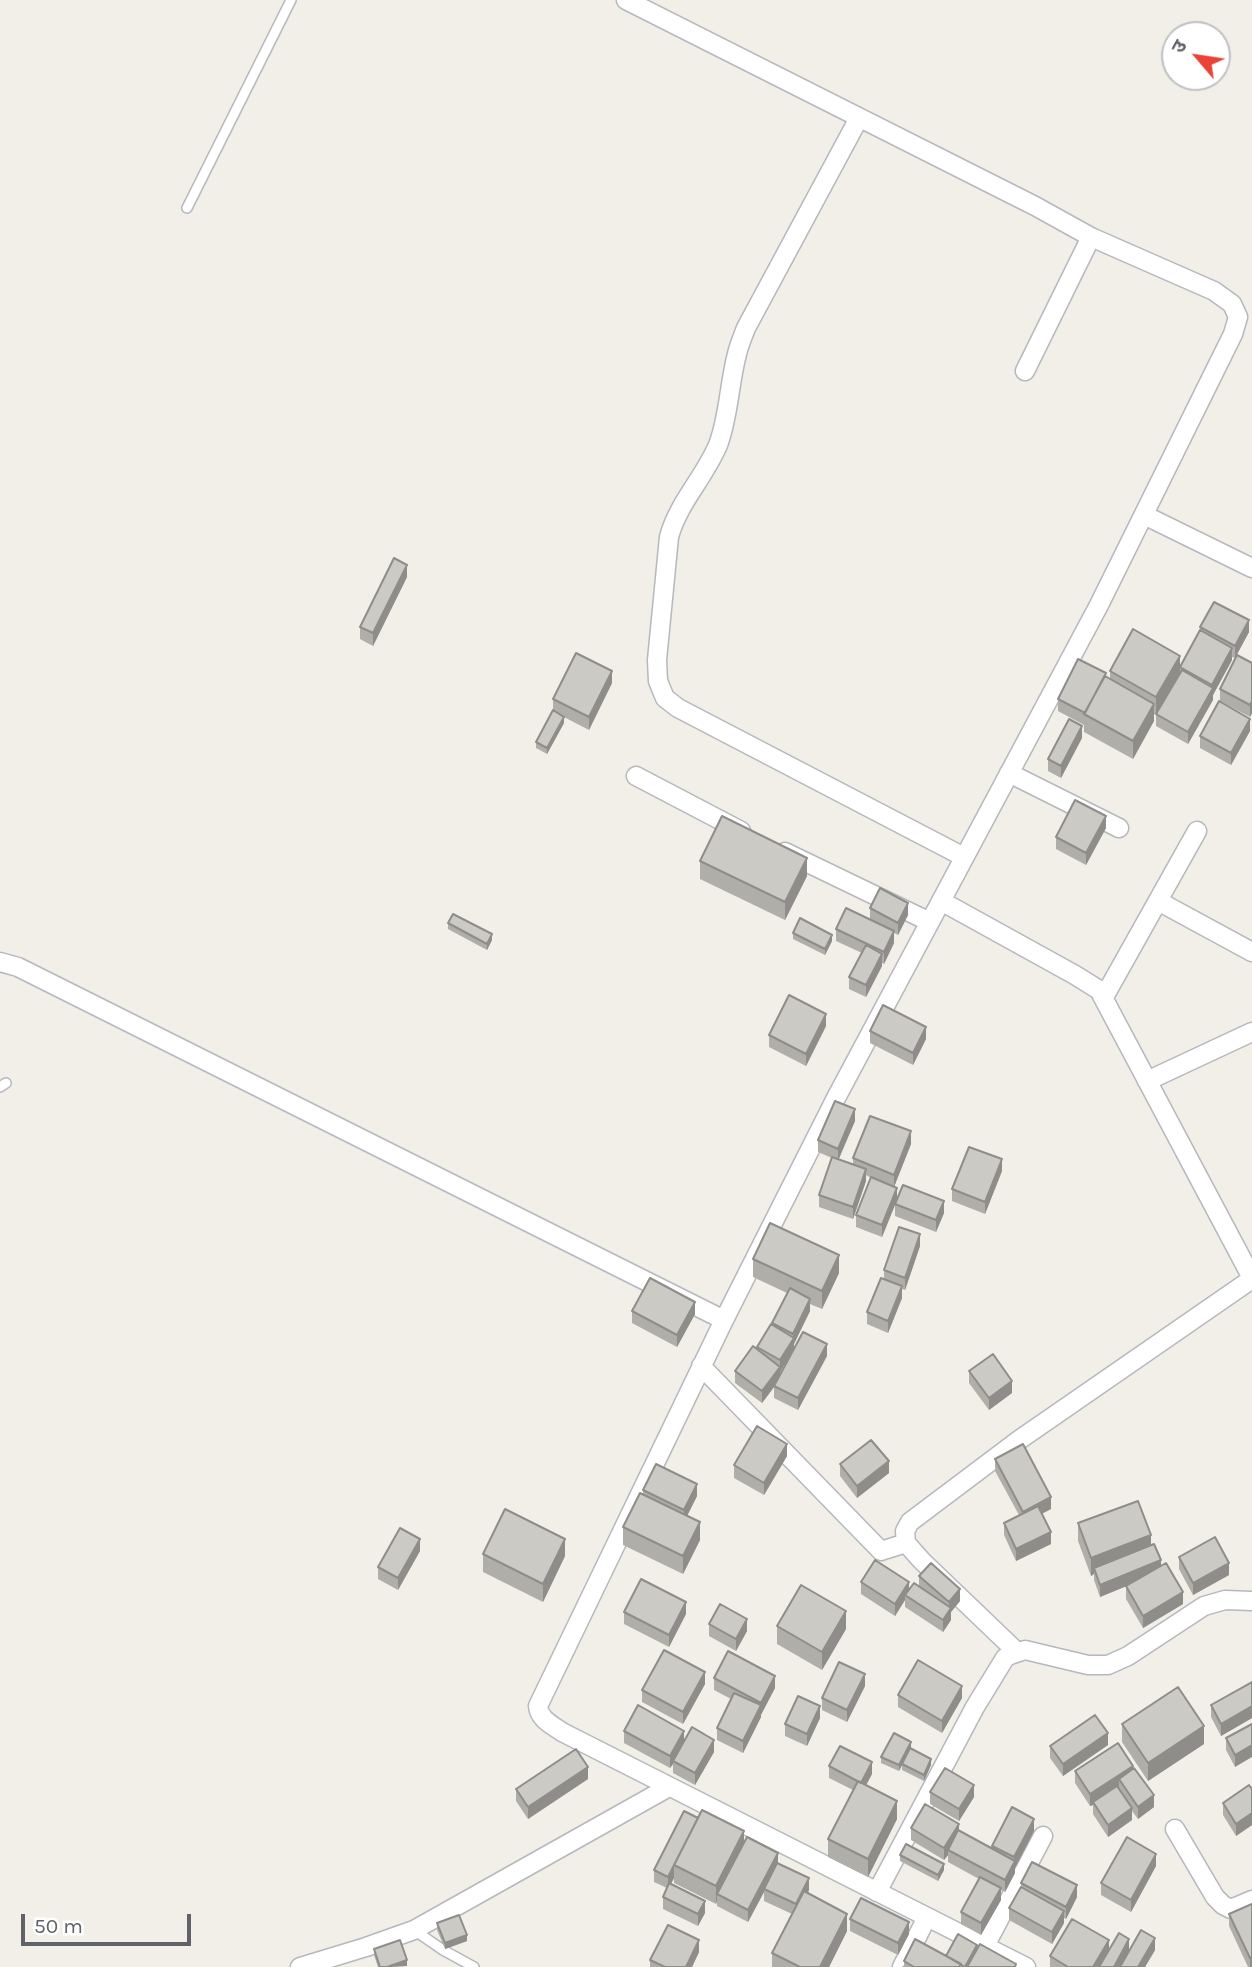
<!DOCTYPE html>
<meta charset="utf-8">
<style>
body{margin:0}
#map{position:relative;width:1252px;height:1967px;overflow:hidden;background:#f1efe8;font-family:Karla,"Noto Sans Devanagari",sans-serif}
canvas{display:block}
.north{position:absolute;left:1161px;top:21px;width:70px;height:70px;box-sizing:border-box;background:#fff;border:2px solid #bfc1c3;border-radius:50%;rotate:299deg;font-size:19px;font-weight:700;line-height:28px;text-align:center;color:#5f6368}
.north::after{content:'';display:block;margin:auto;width:24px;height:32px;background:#ea4335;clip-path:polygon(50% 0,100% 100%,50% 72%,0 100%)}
.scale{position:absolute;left:21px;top:1914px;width:170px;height:32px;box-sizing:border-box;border:4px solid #5f6368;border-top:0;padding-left:9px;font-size:21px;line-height:24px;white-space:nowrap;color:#5f6368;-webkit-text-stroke:5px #fff;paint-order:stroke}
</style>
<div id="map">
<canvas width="1252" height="1967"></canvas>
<div class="north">उ</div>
<div class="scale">50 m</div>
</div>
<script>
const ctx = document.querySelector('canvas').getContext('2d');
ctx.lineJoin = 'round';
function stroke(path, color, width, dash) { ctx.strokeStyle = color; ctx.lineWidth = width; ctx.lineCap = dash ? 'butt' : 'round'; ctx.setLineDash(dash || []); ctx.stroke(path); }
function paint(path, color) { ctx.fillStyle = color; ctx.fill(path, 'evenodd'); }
const service = new Path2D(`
 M187 208 291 0
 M0 1087 6 1083
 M414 1930 443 1950 474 1967`);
const minor = new Path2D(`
 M626 0 1035 206 1091 237 1214 291 1232 304 1238 317 1233 334 1099 605 836 1098 724 1320 538 1706C539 1719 552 1725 562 1732L1026 1967
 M859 118 746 328C743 336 739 345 737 354 729 384 729 416 718 445 704 478 678 503 669 537L657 660 658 681 665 698 678 708 964 857
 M1025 371 1091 237
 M1144 515 1252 568
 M1009 773 1119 828
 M636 776 741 831
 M785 852 930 922
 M941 901 1075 975 1099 990 1252 1278
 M1158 901 1252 952
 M0 962 18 967 724 1320
 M1104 997 1197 831
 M1147 1081 1252 1032
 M701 1366 881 1551 906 1543
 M1017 1652 922 1561 906 1543 905 1531 910 1522 1019 1440 1252 1279
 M1175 1829 1215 1897 1223 1905 1231 1909 1252 1900
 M877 1892 975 1707 1005 1658 1010 1655 1025 1650 1088 1665H1108L1128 1656 1204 1606 1225 1600 1252 1601
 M985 1946 1043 1836
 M300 1967 366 1947 414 1930 669 1787
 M902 1967 927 1917`);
const wall = new Path2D(`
 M407 577 373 646 360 639V627Z
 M1200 627 1249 632 1235 658 1232 657V660L1213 695V700L1188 744 1156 726V715L1154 714V721L1133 759 1084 732V725L1058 711V699L1106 677 1110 679V671L1180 666 1200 630Z
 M1252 663V713L1250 717 1220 701V689Z
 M612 683 589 730 564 717V723L547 754 536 748V742L553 711V699Z
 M1250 731 1231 765 1200 748V736Z
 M1082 738 1061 778 1048 771V759Z
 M1106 828 1086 865 1056 849V837Z
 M700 861 807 876 785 920 700 879Z
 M870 908 908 915 898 935 894 933V943L884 964 882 963V966L866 997 849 989V977L862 953 836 941V929L870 919Z
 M448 923 492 940 487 950 448 929Z
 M793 933 832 941 825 955 793 939Z
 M826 1026 806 1066 769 1047V1035Z
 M870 1031 926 1039 913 1065 870 1043Z
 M855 1121 838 1159 853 1165V1158L911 1144 894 1187 897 1200 944 1213 936 1232 895 1216V1205L882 1237 856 1227V1215L871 1178 866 1175V1181L853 1219 819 1207V1195L832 1158 818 1152V1140Z
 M1002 1171 985 1214 952 1201V1189Z
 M920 1246 905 1290 902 1289V1298L888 1333 867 1324V1312L884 1279V1270Z
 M753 1259 839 1273 822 1309 810 1304V1311L780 1372V1375L827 1356 798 1410 774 1398V1387L762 1403 735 1383V1371L757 1349V1347L772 1325 787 1293 753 1277Z
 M632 1311 695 1314 677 1347 632 1323Z
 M969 1371 1012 1393 989 1410 969 1383Z
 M787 1456 764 1495 734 1478V1465Z
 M995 1459 1051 1509 1042 1513 1051 1544 1016 1561 1004 1535V1523L1019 1515 995 1471Z
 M840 1464 889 1473 857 1498 840 1476Z
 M643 1490 697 1496 687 1516 700 1540 683 1574 623 1545V1527L643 1494Z
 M1078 1523 1151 1545 1161 1566 1183 1604 1143 1628 1126 1599V1586L1100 1597 1094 1580V1574L1091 1576 1078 1541Z
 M420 1551 398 1590 378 1579V1567Z
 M483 1554 565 1556 543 1602 483 1572Z
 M1179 1557 1229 1575 1193 1595 1179 1569Z
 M919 1576 960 1601 951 1612V1620L943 1632 905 1607V1600L895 1616 861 1594V1582L909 1590 919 1586Z
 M624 1612 686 1614 669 1647 624 1624Z
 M709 1624 747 1631 736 1651 709 1636Z
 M777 1626 846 1629 822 1670 777 1644Z
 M714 1678 775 1688 761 1714V1717L743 1753 717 1740V1728L731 1699 714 1690Z
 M1252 1682V1718L1221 1736 1211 1717V1705Z
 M705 1684 683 1724 642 1702V1690Z
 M865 1686 847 1722 822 1710V1698Z
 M898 1695 962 1698 942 1733 898 1707Z
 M820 1718 807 1746 785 1736V1724Z
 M1122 1724 1204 1744 1148 1781 1122 1742Z
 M1252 1724 1235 1767 1226 1750V1738Z
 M624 1731 684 1740 714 1752 695 1785 673 1773V1764L670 1768 624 1743Z
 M1108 1745 1063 1776 1050 1758V1746Z
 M911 1748V1749L931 1765 924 1781 902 1770V1765L899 1771 881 1763V1757Z
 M829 1766 872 1774 866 1785 897 1819 868 1877 828 1857V1839L853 1790 829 1778Z
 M1133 1769 1154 1807 1138 1819 1132 1811V1820L1108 1837 1093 1814V1805L1090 1806 1075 1783V1771Z
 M588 1779 528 1819 516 1801V1789Z
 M1252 1789V1825L1236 1836 1223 1815V1803Z
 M930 1792 974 1797 959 1821 930 1804Z
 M911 1828 959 1831 992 1848V1846L1034 1831 1015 1868V1873L1005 1892 1001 1890V1900L981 1935 961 1924V1912L979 1879 948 1862V1855L944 1860 911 1840Z
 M744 1843 778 1863 809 1890 808 1893 847 1931 829 1967H772V1953L792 1914 764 1901V1892L748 1922 717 1906V1901L716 1904 674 1883V1878L671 1884 705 1913 698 1926 663 1909V1897L667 1888 654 1882V1870Z
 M900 1855 944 1870 938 1881 900 1861Z
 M1156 1866 1131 1912 1101 1895V1883Z
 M1021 1883 1077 1897 1066 1919 1064 1918V1923L1052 1944 1009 1920V1908L1021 1887Z
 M1252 1904V1967H1248L1229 1926V1914Z
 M850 1919 909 1934 898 1955 850 1931Z
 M437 1923 467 1941 445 1949 437 1930Z
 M374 1949 407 1966 378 1967 374 1955Z
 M977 1950 1016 1967H902L904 1965V1961L946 1956Z
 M1109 1950H1155L1145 1967H1050V1956Z
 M699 1952 692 1967H650V1960Z`);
const shadedWall = new Path2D(`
 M407 565V577L373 646V633Z
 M1249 620V632L1235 658V646Z
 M1232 648V660L1213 695V700L1188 744V732L1212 690V685Z
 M1180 656V674L1156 715V697Z
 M612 671V683L589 730V717Z
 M1252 701V713L1250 717V705Z
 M1154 704V721L1133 759V741Z
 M564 717V723L547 754V748Z
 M1250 719V731L1231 765V753Z
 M1082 726V738L1061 778V766Z
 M1106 816V828L1086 865V853Z
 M807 858V876L785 920V902Z
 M908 903V915L898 935V923Z
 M894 931V943L884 964V952Z
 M492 934V940L487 950V944Z
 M832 935V941L825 955V949Z
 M882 954V966L866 997V985Z
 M826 1014V1026L806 1066V1054Z
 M926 1027V1039L913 1065V1053Z
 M855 1109V1121L838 1161V1149Z
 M911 1131V1144L894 1187V1175Z
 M1002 1159V1171L985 1214V1202Z
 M866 1169V1181L853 1219V1207Z
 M897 1188V1200L882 1237V1225Z
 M944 1201V1213L936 1232V1220Z
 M920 1234V1246L905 1290V1278Z
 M839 1255V1273L822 1309V1291Z
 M902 1286V1298L888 1333V1321Z
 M810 1299V1311L794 1344V1350L780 1372V1379L762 1403V1391L780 1367V1360L793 1340V1334Z
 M695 1302V1314L677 1347V1335Z
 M827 1344V1356L798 1410V1398Z
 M1012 1381V1393L989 1410V1398Z
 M787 1444V1456L764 1495V1483Z
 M889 1461V1473L857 1498V1486Z
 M697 1484V1496L684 1522V1510Z
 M1051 1497V1509L1023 1524V1512Z
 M700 1522V1540L683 1574V1556Z
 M1051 1532V1544L1016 1561V1549Z
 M1151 1535V1553L1094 1568V1574L1091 1576V1558Z
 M420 1539V1551L398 1590V1578Z
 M565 1539V1556L543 1602V1584Z
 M1161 1560V1572L1100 1597V1585Z
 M1229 1563V1575L1193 1595V1583Z
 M909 1582V1594L905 1595V1600L895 1616V1604Z
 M960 1589V1601L951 1612V1620L943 1632V1620L949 1611V1602Z
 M1183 1592V1604L1143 1628V1616Z
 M686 1602V1614L669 1647V1635Z
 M846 1611V1629L822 1670V1652Z
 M747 1619V1631L736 1651V1639Z
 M705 1672V1684L683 1724V1712Z
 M865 1674V1686L847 1722V1710Z
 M775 1676V1688L761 1715V1703Z
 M962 1686V1698L942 1733V1721Z
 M761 1705V1717L743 1753V1741Z
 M820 1706V1718L807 1746V1734Z
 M1252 1706V1718L1221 1736V1724Z
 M1204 1726V1744L1148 1781V1763Z
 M684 1731V1743L673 1761V1764L670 1768V1756Z
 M1108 1733V1745L1063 1776V1764Z
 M714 1740V1752L695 1785V1773Z
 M911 1742V1748L899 1771V1765Z
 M1252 1745V1757L1235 1767V1755Z
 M931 1759V1765L924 1781V1775Z
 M872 1762V1774L861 1795V1783Z
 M1133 1766V1778L1119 1779V1788L1093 1802V1805L1090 1806V1794Z
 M588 1767V1779L528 1819V1807Z
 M974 1785V1797L959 1821V1809Z
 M1154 1795V1807L1138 1819V1807Z
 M897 1801V1819L868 1877V1859Z
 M1132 1808V1820L1108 1837V1825Z
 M1252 1813V1825L1236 1836V1824Z
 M1034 1819V1831L1015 1868V1873L1005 1892V1880L1014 1862V1857Z
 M959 1824V1836L948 1850V1855L944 1860V1848Z
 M744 1831V1849L717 1894V1901L716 1904V1886Z
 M778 1853V1865L764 1889V1892L748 1922V1910Z
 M1156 1854V1866L1131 1912V1900Z
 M944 1864V1870L938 1881V1875Z
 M674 1866V1878L668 1889V1877Z
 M809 1878V1890L796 1916V1904Z
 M1077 1885V1897L1066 1919V1907Z
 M1001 1888V1900L981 1935V1923Z
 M705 1901V1913L698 1926V1914Z
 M1064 1911V1923L1052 1944V1932Z
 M847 1914V1931L829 1967H820Z
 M909 1922V1934L898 1955V1943Z
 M467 1935V1941L445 1949V1943Z
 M1155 1938V1950L1145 1967H1138Z
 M1129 1939V1951L1120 1967H1114Z
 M699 1940V1952L692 1967H686Z
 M1109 1940V1952L1100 1967H1093Z
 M977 1945V1951L968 1967H965Z
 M1252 1957V1967H1250V1958Z
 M407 1960V1966L387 1967Z`);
const building = new Path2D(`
 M394 558 407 565 373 633 360 627Z
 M1214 602 1249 620 1235 646 1200 627Z
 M1133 629 1180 656 1156 697 1110 671Z
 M1200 630 1232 648 1212 685 1180 667Z
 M576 653 612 671 589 717 553 699Z
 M1237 655 1252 663V701L1250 705 1220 689Z
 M1078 659 1106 673 1085 713 1058 699Z
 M1182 670 1213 688 1188 732 1156 714Z
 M1105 676 1154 704 1133 741 1084 714Z
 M1219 701 1250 719 1231 753 1200 736Z
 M553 710 564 717 547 748 536 742Z
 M1069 719 1082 726 1061 766 1048 759Z
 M1075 800 1106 816 1086 853 1056 837Z
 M722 816 807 858 785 902 700 861Z
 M880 888 908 903 898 923 870 908Z
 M846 908 894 931 884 952 836 929Z
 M453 914 492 934 487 944 448 923Z
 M800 918 832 935 825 949 793 933Z
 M866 945 882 954 866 985 849 977Z
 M789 995 826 1014 806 1054 769 1035Z
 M883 1005 926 1027 913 1053 870 1031Z
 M835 1101 855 1109 838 1149 818 1140Z
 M870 1116 911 1131 894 1175 853 1158Z
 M969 1147 1002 1159 985 1202 952 1189Z
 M832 1157 866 1169 853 1207 819 1195Z
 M871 1177 897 1188 882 1225 856 1215Z
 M903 1185 944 1201 936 1220 895 1204Z
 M770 1223 839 1255 822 1291 753 1259Z
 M899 1227 920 1234 905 1278 884 1270Z
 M650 1278 695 1302 677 1335 632 1311Z
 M881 1278 902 1286 888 1321 867 1312Z
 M790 1288 810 1299 793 1334 772 1323Z
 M771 1324 794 1338 780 1360 757 1347Z
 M803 1332 827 1344 798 1398 774 1386Z
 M753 1346 780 1367 762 1391 735 1371Z
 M993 1354 1012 1381 989 1398 969 1371Z
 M757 1426 787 1444 764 1483 734 1465Z
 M871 1440 889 1461 857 1486 840 1464Z
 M1023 1444 1051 1497 1023 1512 995 1459Z
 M656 1464 697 1484 684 1510 643 1490Z
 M640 1493 700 1522 683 1556 623 1527Z
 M1138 1501 1151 1535 1091 1558 1078 1523Z
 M1038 1506 1051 1532 1016 1549 1004 1523Z
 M505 1509 565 1539 543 1584 483 1554Z
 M400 1528 420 1539 398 1578 378 1567Z
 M1215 1537 1229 1563 1193 1583 1179 1557Z
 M1154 1544 1161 1560 1100 1585 1094 1568Z
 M875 1560 909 1582 895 1604 861 1582Z
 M931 1563 960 1589 949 1602 919 1576Z
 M1166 1563 1183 1592 1143 1616 1126 1586Z
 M641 1579 686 1602 669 1635 624 1612Z
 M914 1583 951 1608 943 1620 905 1595Z
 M801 1585 846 1611 822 1652 777 1626Z
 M720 1604 747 1619 736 1639 709 1624Z
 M664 1650 705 1672 683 1712 642 1690Z
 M728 1651 775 1676 761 1703 714 1678Z
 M918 1660 962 1686 942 1721 898 1695Z
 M839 1662 865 1674 847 1710 822 1698Z
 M1252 1682V1706L1221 1724 1211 1705Z
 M1178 1687 1204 1726 1148 1763 1122 1724Z
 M734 1693 761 1705 743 1741 717 1728Z
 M798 1696 820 1706 807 1734 785 1724Z
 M638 1705 684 1731 670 1756 624 1731Z
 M1095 1715 1108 1733 1063 1764 1050 1746Z
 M1252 1724V1745L1235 1755 1226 1738Z
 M692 1727 714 1740 695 1773 673 1761Z
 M894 1733 911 1742 899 1765 881 1757Z
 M1118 1743 1133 1766 1090 1794 1075 1771Z
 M840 1746 872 1762 861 1783 829 1766Z
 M910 1748 931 1759 924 1775 902 1764Z
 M576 1749 588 1767 528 1807 516 1789Z
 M945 1768 974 1785 959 1809 930 1792Z
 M1134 1768 1154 1795 1138 1807 1119 1779Z
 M858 1781 897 1801 868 1859 828 1839Z
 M1249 1785 1252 1789V1813L1236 1824 1223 1803Z
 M1117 1786 1132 1808 1108 1825 1093 1802Z
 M925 1804 959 1824 944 1848 911 1828Z
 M1012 1807 1034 1819 1014 1857 992 1846Z
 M702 1810 744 1831 716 1886 674 1865Z
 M684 1811 698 1818 668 1877 654 1870Z
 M958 1830 1015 1861 1005 1880 948 1850Z
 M747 1837 778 1853 748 1910 717 1894Z
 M1127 1837 1156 1854 1131 1900 1101 1883Z
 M906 1844 944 1864 938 1875 900 1855Z
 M1032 1862 1077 1885 1066 1907 1021 1883Z
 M777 1863 809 1878 796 1904 764 1889Z
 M980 1877 1001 1888 981 1923 961 1912Z
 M669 1883 705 1901 698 1914 663 1897Z
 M1021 1887 1064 1911 1052 1932 1009 1908Z
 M804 1891 847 1914 820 1967H800L772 1953Z
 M861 1898 909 1922 898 1943 850 1919Z
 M1252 1904V1957L1250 1958 1229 1914Z
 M459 1915 467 1935 445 1943 437 1923Z
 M1072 1919 1109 1940 1093 1967H1068L1050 1956Z
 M668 1925 699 1940 686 1967H665L650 1960Z
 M1141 1930 1155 1938 1138 1967H1120Z
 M1119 1933 1129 1939 1114 1967H1099Z
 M958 1934 977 1945 965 1967 946 1956Z
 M915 1939 961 1964 959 1967H914L904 1961Z
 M400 1940 407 1960 387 1967H380L374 1949Z
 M980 1944 1016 1964 1015 1967H967Z`);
stroke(service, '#b5b8bc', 12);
stroke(minor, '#b5b8bc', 21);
stroke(service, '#fff', 9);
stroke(minor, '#fff', 18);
paint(wall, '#afaea9');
paint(shadedWall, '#8f8d8a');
paint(building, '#cccac5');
stroke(building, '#8f8d8a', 2);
</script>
